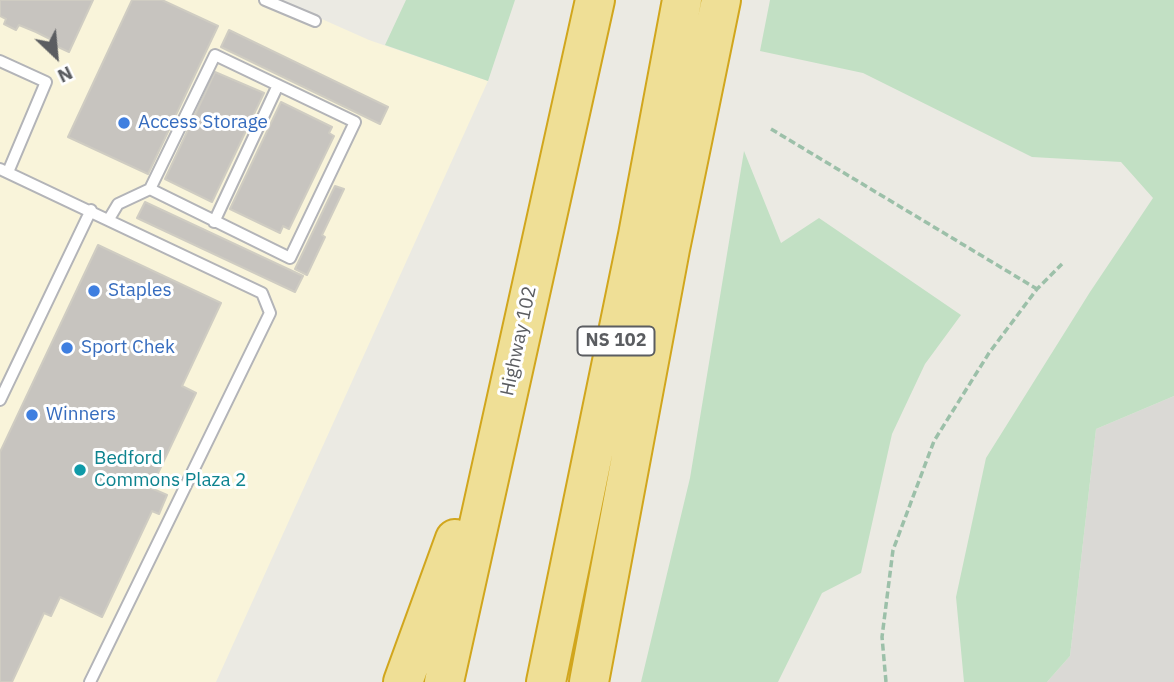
<!DOCTYPE html>
<style>
body{margin:0}
#map{position:relative;width:1174px;height:682px;overflow:hidden;background:#ebeae3;font-family:"IBM Plex Sans",sans-serif}
canvas{display:block}
.north{position:absolute;left:21px;top:21px;width:70px;height:70px;-webkit-text-stroke:5px #fff;paint-order:stroke;rotate:154deg;font-size:19px;font-weight:700;line-height:28px;text-align:center;color:#5b5d61}
.north::after{content:'';display:block;margin:auto;width:24px;height:32px;background:#5b5d61;clip-path:polygon(50% 0,100% 100%,50% 72%,0 100%)}
</style>
<div id="map">
<canvas width="1174" height="682"></canvas>
<div class="north">N</div>
</div>
<script>
const ctx = document.querySelector('canvas').getContext('2d');
ctx.lineJoin = 'round';
function paint(path, color) { ctx.fillStyle = color; ctx.fill(path, 'evenodd'); }
function stroke(path, color, width, dash) { ctx.strokeStyle = color; ctx.lineWidth = width; ctx.lineCap = dash ? 'butt' : 'round'; ctx.setLineDash(dash || []); ctx.stroke(path); }
function label(font, color, halo, rows, align = 'center') {
  ctx.font = font + ' "IBM Plex Sans",sans-serif'; ctx.lineWidth = 6; ctx.setLineDash([]); ctx.textBaseline = 'middle'; ctx.strokeStyle = halo; ctx.fillStyle = color; for (const [text, x, y, turn = 0] of rows) {
    ctx.save(); ctx.translate(x, y); ctx.rotate((+turn || 0) * Math.PI / 180); ctx.textAlign = isNaN(turn) ? turn : align; if (halo) ctx.strokeText(text, 0, 0); ctx.fillText(text, 0, 0); ctx.restore();
  }
}
const commercial = new Path2D(`
 M0 0H279L369 40 488 81 216 682H0Z`);
const industrial = new Path2D(`
 M1174 396V682H1047L1070 656 1096 429Z`);
const green = new Path2D(`
 M406 0H515L488 81 385 45Z
 M770 0H1174V396L1096 429 1070 656 1047 682H964L956 597 986 458 1090 292 1153 198 1121 162 1032 157 863 73 760 51Z
 M744 151 781 243 819 218 961 315 925 364 892 434 861 573 822 593 778 682H641L690 478Z`);
const building = new Path2D(`
 M0 0H93L69 52 56 46 58 43 36 32 19 25 16 30 4 24 6 19 0 16Z
 M132 0H162L218 26 148 174 68 137Z
 M229 30 388 107 380 124 221 47Z
 M215 72 264 93 212 202 165 179Z
 M281 102 332 127 329 133 334 136 289 229 283 226 280 233 230 209Z
 M335 186 344 189 322 235 325 237 307 275 295 269Z
 M145 202 303 276 295 292 137 218Z
 M98 245 221 303 182 386 196 393 151 488 167 495 159 514 152 511 102 617 60 597 51 616 44 613 12 682H0V452Z`);
const path = new Path2D(`
 M771 129 1037 289
 M886 682 882 637 893 550 934 441 989 353 1037 289 1062 264`);
const lane = new Path2D(`
 M265 0 315 21
 M215 55 355 122 290 258 150 189Z
 M0 61 46 82 8 172
 M0 169 262 293 270 313 90 682
 M109 219 118 204 150 189
 M214 222 278 85
 M0 400 91 210`);
const highway = new Path2D(`
 M403 682 455 539
 M444 682 595 0
 M546 682 638 235 682 0
 M589 682 670 249 721 0`);
const markers = [
 [124,123,7,"#3f7fe0"],
 [94,291,7,"#3f7fe0"],
 [67,348,7,"#3f7fe0"],
 [32,415,7,"#3f7fe0"],
 [80,470,7,"#0f9aa8"]
];
const shields = [
 [616,341,77]
];
const shieldNames = [
 ["NS 102",616,341]
];
const shopNames = [
 ["Access Storage",138,123],
 ["Staples",108,291],
 ["Sport Chek",81,348],
 ["Winners",46,415]
];
const streetNames = [
 ["Highway 102",519,341,-78]
];
const cultureNames = [
 ["Bedford",94,459],
 ["Commons Plaza 2",94,481]
];
paint(commercial, '#f9f4da');
paint(industrial, '#dad9d5');
paint(green, '#c2e0c4');
paint(building, '#c7c4bf');
stroke(building, '#cfccc2', 2);
stroke(lane, '#b3b4b8', 14);
stroke(highway, '#d1a61d', 42);
stroke(path, '#9cc0a9', 3.5, [7, 3.5]);
stroke(lane, '#fff', 10);
stroke(highway, '#efdf96', 38);
for (const [x, y, r, color] of markers) { const dot = new Path2D(); dot.arc(x, y, r, 0, 2 * Math.PI); ctx.fillStyle = color; ctx.fill(dot); stroke(dot, '#fff', 2.5); }
for (const [x, y, w] of shields) { const box = new Path2D(); box.roundRect(x - w / 2, y - 14.5, w, 29, 5); ctx.fillStyle = '#fff'; ctx.fill(box); stroke(box, '#5b5d61', 2); }
label('bold 18px', '#5b5d61', null, shieldNames);
label('19px', '#366cbe', '#fff', shopNames, 'left');
label('19px', '#5b5d61', '#fff', streetNames);
label('19px', '#0d838f', '#fff', cultureNames, 'left');
</script>
